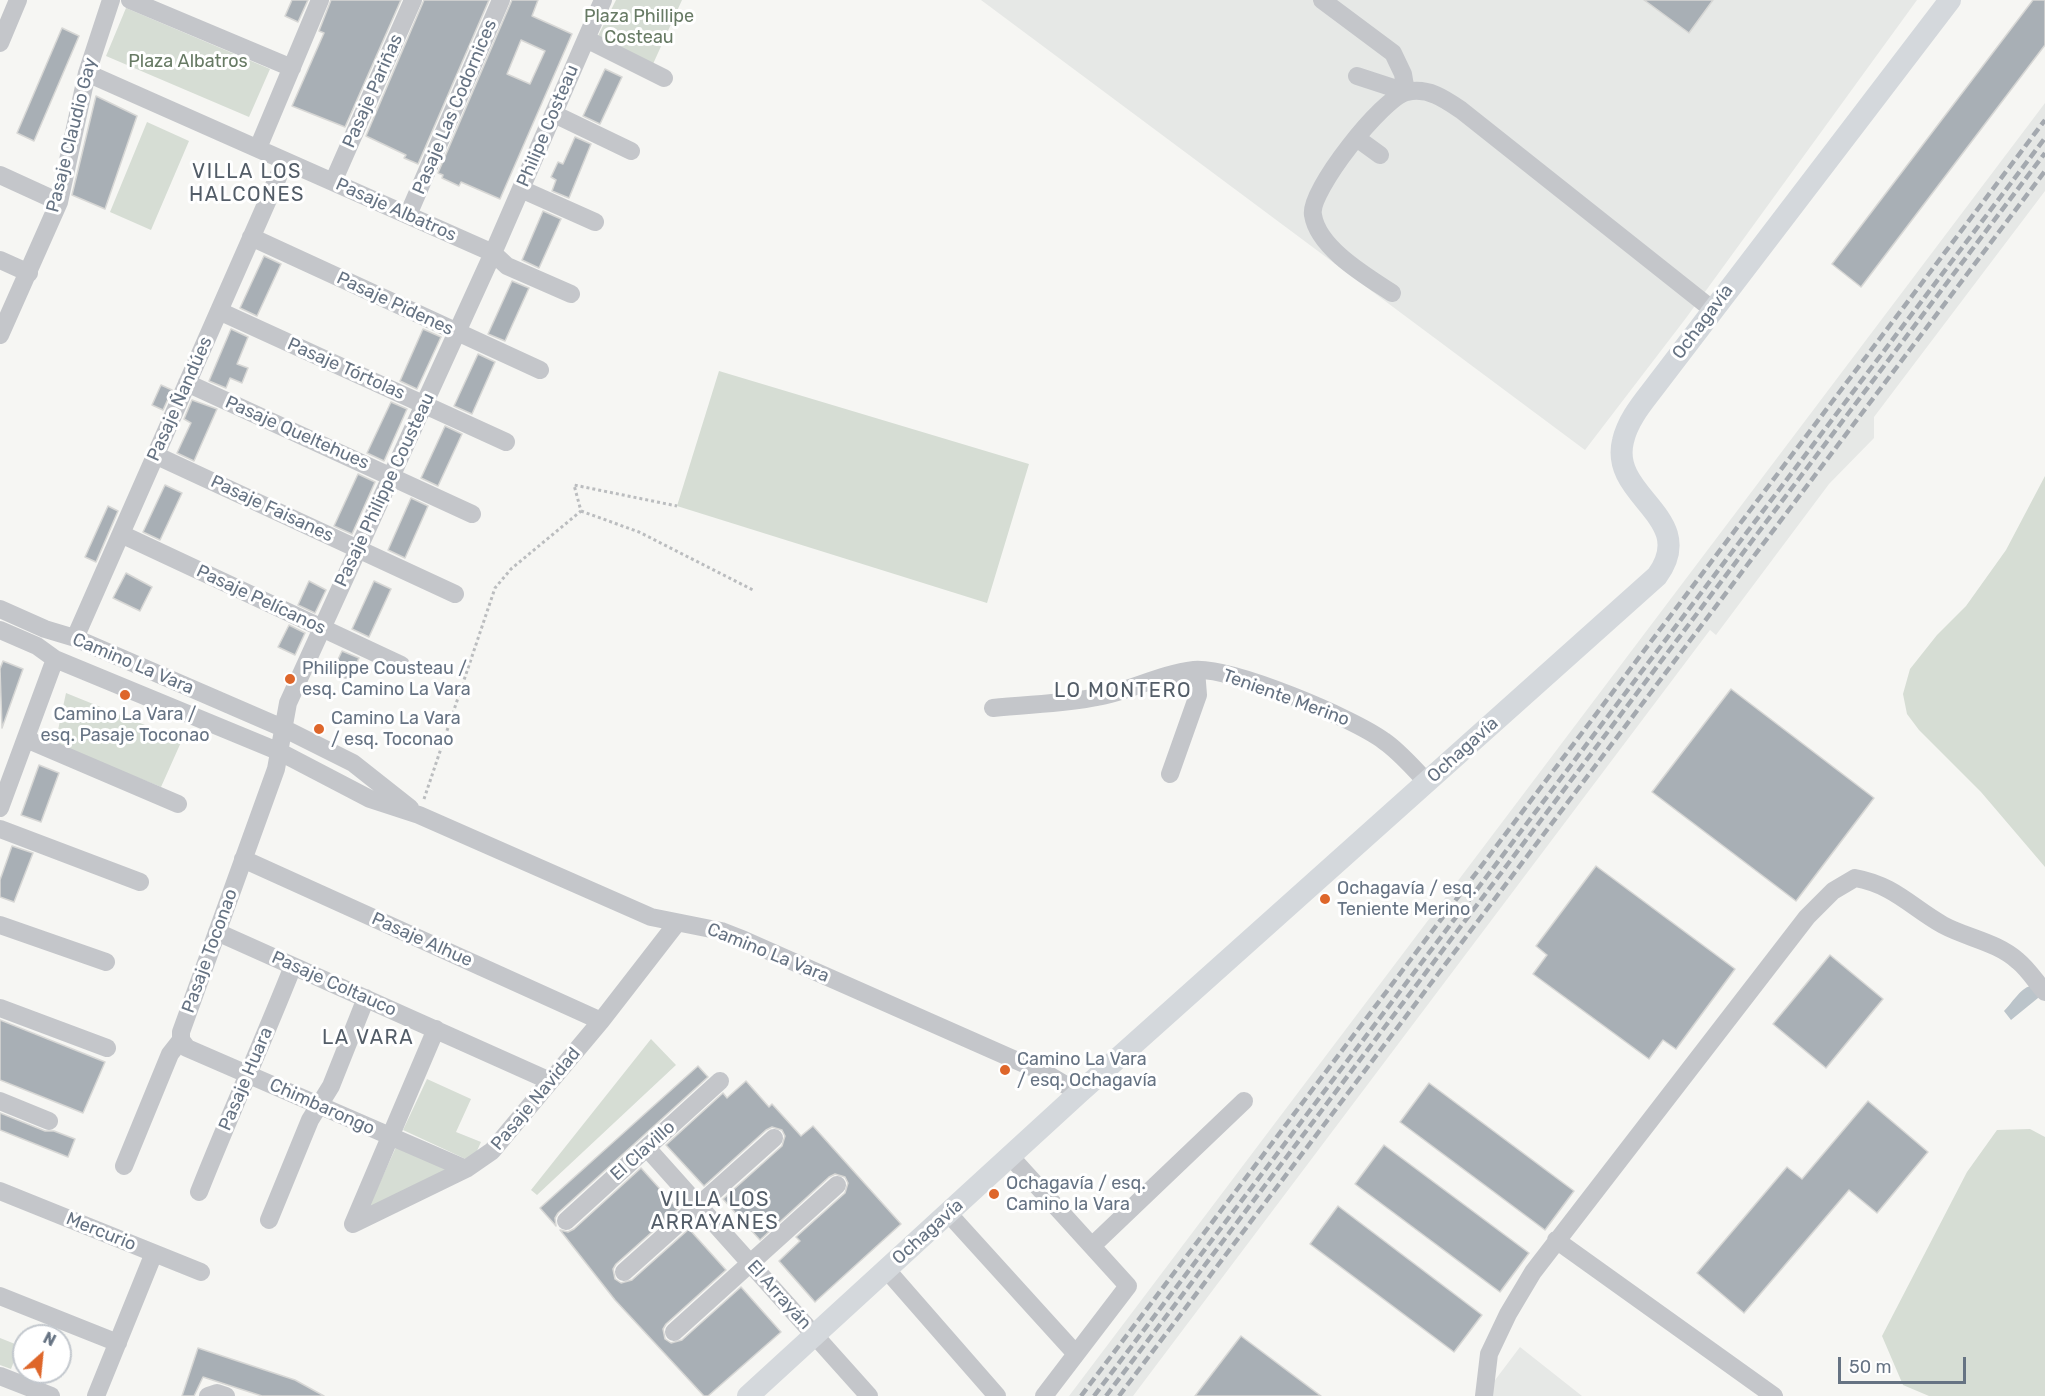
<!DOCTYPE html>
<meta charset="utf-8">
<style>
body{margin:0}
#map{position:relative;width:2045px;height:1396px;overflow:hidden;background:#f6f6f3;font-family:Rubik,sans-serif}
canvas{display:block}
.north{position:absolute;left:12px;top:1324px;width:60px;height:60px;box-sizing:border-box;background:#fff;border:2px solid #c2c7cd;border-radius:50%;rotate:27deg;font-size:16px;font-weight:700;line-height:24px;text-align:center;color:#667383}
.north::after{content:'';display:block;margin:auto;width:21px;height:27px;background:#de662a;clip-path:polygon(50% 0,100% 100%,50% 72%,0 100%)}
.scale{position:absolute;left:1838px;top:1357px;width:128px;height:27px;box-sizing:border-box;border:3px solid #667383;border-top:0;padding-left:8px;font-size:18px;line-height:21px;white-space:nowrap;color:#667383;-webkit-text-stroke:4px #fff;paint-order:stroke}
</style>
<div id="map">
<canvas width="2045" height="1396"></canvas>
<div class="north">N</div>
<div class="scale">50 m</div>
</div>
<script>
const ctx = document.querySelector('canvas').getContext('2d');
ctx.lineJoin = 'round';
function paint(path, color) { ctx.fillStyle = color; ctx.fill(path, 'evenodd'); }
function stroke(path, color, width, dash) { ctx.strokeStyle = color; ctx.lineWidth = width; ctx.lineCap = dash ? 'butt' : 'round'; ctx.setLineDash(dash || []); ctx.stroke(path); }
function label(font, color, halo, rows, align = 'center') {
  ctx.font = font + ' Rubik,sans-serif'; ctx.lineWidth = 6; ctx.setLineDash([]); ctx.textBaseline = 'middle'; ctx.strokeStyle = halo; ctx.fillStyle = color; for (const [text, x, y, turn = 0] of rows) {
    ctx.save(); ctx.translate(x, y); ctx.rotate((+turn || 0) * Math.PI / 180); ctx.textAlign = isNaN(turn) ? turn : align; if (halo) ctx.strokeText(text, 0, 0); ctx.fillText(text, 0, 0); ctx.restore();
  }
}
const built = new Path2D(`
 M981 0H1917L1686 318 1585 450Z
 M2045 103V191L1874 417V438L1829 484 1716 635 1710 630 1133 1396H1069Z
 M1520 1347 1582 1396H1483Z`);
const green = new Path2D(`
 M616 0H682L653 64 598 36Z
 M126 8 270 69 249 117 106 56Z
 M147 122 189 141 151 230 110 212Z
 M719 371 1029 464 987 603 677 506Z
 M2045 476V867L1981 792 1919 730 1907 714 1903 694 1910 669 1937 635 1966 606 2006 550Z
 M66 693 182 740 161 787 55 744Z
 M651 1039 676 1065 537 1195 531 1190Z
 M427 1079 471 1099 456 1132 481 1142 472 1162 403 1130Z
 M2030 1129 2045 1137V1396H1929L1903 1385 1882 1336 1967 1172 1997 1130Z
 M396 1147 447 1170 367 1211Z
 M0 1338 20 1346 11 1369 0 1365Z`);
const water = new Path2D(`
 M2030 986 2038 994V998L2011 1020 2004 1011C2012 1003 2020 989 2030 986Z`);
const building = new Path2D(`
 M292 0H308L298 22 285 16Z
 M331 0H401L345 127 292 106 324 33 319 31Z
 M424 0H489L418 164 404 158 406 155 366 136Z
 M512 0H538L532 16 572 34 500 199 461 182 459 186 442 178 443 175 438 173ZM521 40 545 51 530 84 507 74Z
 M1644 0H1713L1689 33Z
 M2033 0H2045V45L1861 287 1832 264Z
 M62 28 79 36 34 141 17 133Z
 M605 69 622 77 600 124 583 116Z
 M96 96 137 116 105 209 72 195Z
 M575 137 591 144 569 198 552 191 556 180 551 177 558 162 563 164Z
 M543 211 561 219 539 268 522 260Z
 M264 256 281 264 257 316 240 308Z
 M512 281 529 288 505 341 488 334Z
 M231 329 248 337 237 364 248 368 242 383 230 378 226 388 209 381Z
 M423 329 441 337 417 389 400 381Z
 M478 354 495 362 472 414 454 406Z
 M161 385 172 390 163 410 152 405Z
 M192 400 217 409 194 461 177 453 191 423 184 419Z
 M391 402 407 409 384 461 367 453Z
 M445 426 462 434 438 486 421 478Z
 M358 474 375 482 352 534 334 526Z
 M165 485 182 493 160 540 143 532Z
 M411 498 428 506 405 558 388 550Z
 M108 506 118 511 96 562 85 557Z
 M126 573 152 587 140 611 113 598Z
 M309 581 326 590 315 613 298 605Z
 M374 581 391 589 369 637 352 629Z
 M289 625 305 633 295 655 278 647Z
 M342 651 359 658 349 680 332 672Z
 M3 661 23 669 2 728 0 669Z
 M1731 689 1874 798 1796 901 1652 792Z
 M39 765 59 773 41 822 21 815Z
 M12 846 33 853 14 902 0 897V880Z
 M1596 866 1735 969 1676 1049 1663 1040 1649 1059 1533 974 1547 955 1536 946Z
 M1830 955 1883 999 1826 1068 1773 1024Z
 M0 1020 105 1062 83 1113 0 1080Z
 M698 1066 708 1077 558 1213 555 1218 556 1226 540 1208Z
 M746 1081 769 1107 772 1104 801 1136 813 1126 901 1224 815 1302 779 1261 800 1241 796 1237 845 1193 848 1183 845 1177 835 1174 829 1177 760 1240 723 1199 782 1146 785 1136 782 1130 772 1127 766 1130 704 1186 666 1145 723 1093 727 1098Z
 M1429 1083 1574 1191 1545 1230 1400 1122Z
 M1868 1101 1928 1152 1877 1213 1849 1190 1744 1313 1697 1273 1787 1167 1802 1179Z
 M0 1113 45 1131H54L75 1139 68 1157 0 1130Z
 M1384 1145 1529 1253 1500 1292 1355 1184Z
 M641 1168 678 1209 616 1264 613 1269 615 1279 621 1283 632 1280 689 1229 726 1270 666 1324 663 1329 665 1339 671 1343 682 1340 741 1287 781 1332 708 1396H704L615 1300 560 1230 568 1232 574 1229Z
 M1338 1206 1482 1315 1454 1352 1310 1244Z
 M1241 1336 1321 1396H1195Z
 M198 1348 295 1380 324 1396H262L203 1377 194 1396H182Z`);
const path = new Path2D(`
 M581 511 639 532 753 590
 M424 799 495 588 511 569 581 511 574 485 677 506`);
const minor = new Path2D(`
 M130 0 292 68
 M1322 0 1393 53 1403 74 1406 92 1357 76
 M586 39 664 78
 M0 43 18 0
 M87 73 493 253 507 266 571 294
 M554 114 631 151
 M1358 139 1380 155
 M258 148 320 0
 M0 175 59 202
 M333 182 413 0
 M521 189 595 222
 M408 215 501 0
 M251 237 540 370
 M0 260 29 273
 M1392 293C1366 276 1318 248 1313 215 1308 192 1383 97 1407 92 1428 87 1445 99 1461 110L1713 310
 M219 311 506 442
 M0 335 59 202 87 73 111 0
 M187 383 472 514
 M155 455 455 594
 M121 534 401 665
 M0 609 45 629 75 638 285 729 353 763 410 808
 M0 630 37 646 55 659 280 752 370 799 419 815 651 917 721 931 744 940 1047 1074 1079 1093
 M75 638 285 161
 M993 708C1027 704 1064 704 1097 697 1130 691 1160 674 1194 670 1232 667 1353 718 1384 741 1400 752 1413 768 1427 782
 M26 739 178 804
 M1170 774 1198 695 1196 670
 M0 808 55 659
 M0 829 140 882
 M243 859 601 1021
 M0 925 106 962
 M217 932 550 1081
 M0 1008 107 1048
 M181 1040 187 1048 466 1169
 M0 1101 49 1121
 M647 1148 869 1396
 M1010 1156 1128 1286 1044 1396
 M124 1166 170 1054 181 1040V1032L276 769 288 703 493 253 603 0
 M0 1191 201 1272
 M199 1192C229 1116 263 1042 293 966
 M948 1213 1076 1354
 M269 1220 310 1120 331 1086 366 998
 M566 1221 720 1081
 M353 1224 466 1169 492 1151 601 1021 677 923
 M353 1224 436 1029
 M1556 1240 1774 1396
 M1092 1246 1244 1101
 M886 1269 997 1396
 M624 1272 774 1138
 M0 1296 118 1343
 M674 1332 837 1185
 M0 1376 51 1396
 M96 1396 154 1253
 M208 1396 217 1393 226 1396
 M1484 1396 1489 1354 1508 1314 1533 1272 1807 917 1833 891 1855 878C1894 885 1911 907 1943 925 1967 938 1997 942 2018 961 2028 969 2036 982 2045 992`);
const major = new Path2D(`
 M748 1396 1079 1093 1657 576C1700 517 1609 497 1623 441 1627 423 1639 407 1650 393L1950 0`);
const rail = new Path2D(`
 M1081 1396 2045 120
 M1094 1396 2045 138
 M1106 1396 2045 153
 M1119 1396 2045 171`);
const markers = [
 [290,679,6,"#de662a"],
 [125,695,6,"#de662a"],
 [319,729,6,"#de662a"],
 [1325,899,6,"#de662a"],
 [1005,1070,6,"#de662a"],
 [994,1194,6,"#de662a"]
];
const parkNames = [
 ["Plaza Phillipe",639,17],
 ["Costeau",639,38],
 ["Plaza Albatros",188,62]
];
const streetNames = [
 ["Pasaje Pariñas",373,91,-66],
 ["Pasaje Las Codornices",455,107,-67],
 ["Philipe Costeau",548,126,-67],
 ["Pasaje Claudio Gay",72,135,-76],
 ["Pasaje Albatros",396,210,24],
 ["Pasaje Pidenes",395,304,25],
 ["Ochagavía",1703,322,-53],
 ["Pasaje Tórtolas",346,369,24],
 ["Pasaje Ñandúes",180,399,-66],
 ["Pasaje Queltehues",297,433,24],
 ["Pasaje Philippe Cousteau",385,490,-65],
 ["Pasaje Faisanes",272,509,25],
 ["Pasaje Pelícanos",261,600,25],
 ["Camino La Vara",133,664,23],
 ["Teniente Merino",1286,698,20],
 ["Ochagavía",1463,750,-42],
 ["Pasaje Alhue",422,940,24],
 ["Pasaje Toconao",210,951,-70],
 ["Camino La Vara",768,953,22],
 ["Pasaje Coltauco",334,984,24],
 ["Pasaje Huara",246,1079,-67],
 ["Pasaje Navidad",536,1099,-50],
 ["Chimbarongo",322,1107,24],
 ["El Clavillo",643,1151,-42],
 ["Mercurio",101,1232,22],
 ["Ochagavía",928,1232,-42],
 ["El Arrayán",779,1295,48]
];
const poiNames = [
 ["Philippe Cousteau /",302,669],
 ["esq. Camino La Vara",302,690],
 ["Camino La Vara /",125,715,"center"],
 ["esq. Pasaje Toconao",125,736,"center"],
 ["Camino La Vara",331,719],
 ["/ esq. Toconao",331,740],
 ["Ochagavía / esq.",1337,889],
 ["Teniente Merino",1337,910],
 ["Camino La Vara",1017,1060],
 ["/ esq. Ochagavía",1017,1081],
 ["Ochagavía / esq.",1006,1184],
 ["Camino la Vara",1006,1205]
];
const neighbourhoodNames = [
 ["VILLA LOS",247,172],
 ["HALCONES",247,195],
 ["LO MONTERO",1123,691],
 ["LA VARA",368,1038],
 ["VILLA LOS",715,1200],
 ["ARRAYANES",715,1223]
];
paint(built, '#e6e8e6');
paint(green, '#d6ddd4');
paint(water, '#bbc4ca');
paint(building, '#a8afb5');
stroke(building, '#d7d7d5', 1.5);
stroke(path, '#bbbdbf', 3, [3, 3]);
stroke(minor, '#c4c6ca', 18);
stroke(major, '#d4d8dc', 22);
stroke(rail, '#a4a9af', 4.5, [9, 4.5]);
for (const [x, y, r, color] of markers) { const dot = new Path2D(); dot.arc(x, y, r, 0, 2 * Math.PI); ctx.fillStyle = color; ctx.fill(dot); stroke(dot, '#fff', 2); }
label('18px', '#677a64', '#fff', parkNames);
label('18px', '#667383', '#fff', streetNames);
label('18px', '#667383', '#fff', poiNames, 'left');
ctx.letterSpacing = '1.5px';
label('20px', '#535d68', '#fff', neighbourhoodNames);
ctx.letterSpacing = '0px';
</script>
